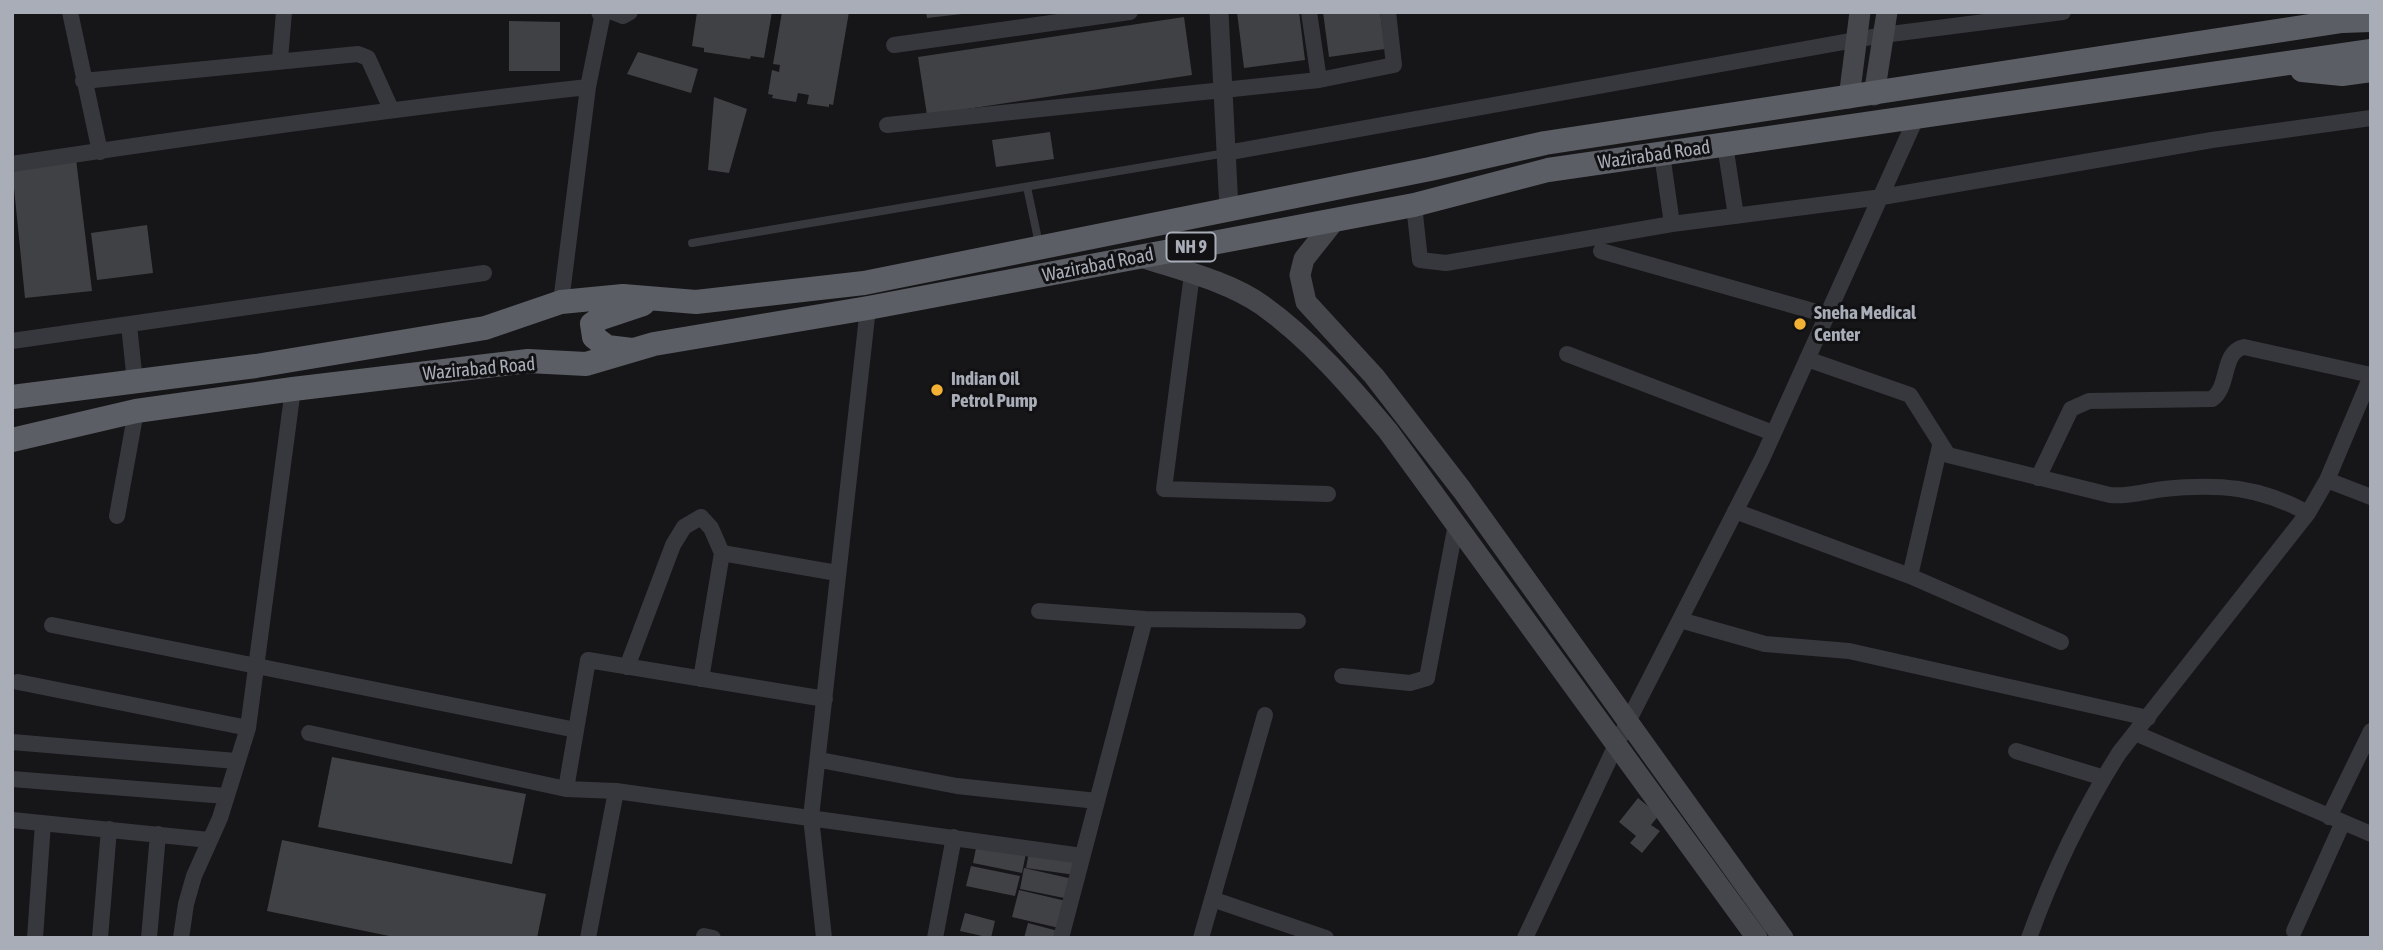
<!DOCTYPE html>
<style>
body{margin:0}
#map{position:relative;width:2383px;height:950px;overflow:hidden;background:#161618;font-family:"Asap Condensed",sans-serif}
canvas{display:block}
.frame{position:absolute;inset:0;border:14px solid #a8adb8;pointer-events:none}
</style>
<div id="map">
<canvas width="2383" height="950"></canvas>
<div class="frame"></div>
</div>
<script>
const ctx = document.querySelector('canvas').getContext('2d');
ctx.lineJoin = 'round';
function paint(path, color) { ctx.fillStyle = color; ctx.fill(path, 'evenodd'); }
function stroke(path, color, width, dash) { ctx.strokeStyle = color; ctx.lineWidth = width; ctx.lineCap = dash ? 'butt' : 'round'; ctx.setLineDash(dash || []); ctx.stroke(path); }
function label(font, color, halo, rows, align = 'center') {
  ctx.font = font + ' "Asap Condensed",sans-serif'; ctx.lineWidth = 6; ctx.setLineDash([]); ctx.textBaseline = 'middle'; ctx.strokeStyle = halo; ctx.fillStyle = color; for (const [text, x, y, turn = 0] of rows) {
    ctx.save(); ctx.translate(x, y); ctx.rotate((+turn || 0) * Math.PI / 180); ctx.textAlign = isNaN(turn) ? turn : align; if (halo) ctx.strokeText(text, 0, 0); ctx.fillText(text, 0, 0); ctx.restore();
  }
}
const building = new Path2D(`
 M697 12H772L764 58 751 56 750 59 704 52V48L692 46Z
 M782 12H849L833 105 829 104V107L807 104 809 95 798 93 796 102 772 98 773 95 768 94 772 70 779 72 780 65 773 64Z
 M926 12H962V14L927 18Z
 M1237 12H1299L1305 60 1244 68Z
 M1323 12H1380L1385 49 1329 57Z
 M1184 17 1192 75 927 115 918 57Z
 M509 21 560 22V71H509Z
 M638 52 698 69 691 93 627 74Z
 M714 97 747 109 729 173 708 170Z
 M1050 132 1054 159 996 167 992 140Z
 M76 159 92 291 25 298 12 168Z
 M147 225 153 273 97 280 91 233Z
 M332 757 526 794 512 864 318 827Z
 M1638 798 1659 815 1651 825 1660 831 1642 853 1630 843 1636 836 1619 822Z
 M282 840 546 894 537 938H399L267 911Z
 M977 843 1026 853 1022 873 973 863Z
 M1029 852 1077 859 1075 875 1026 868Z
 M971 866 1020 876 1015 896 966 886Z
 M1024 868 1073 879 1069 899 1020 889Z
 M1019 890 1066 901 1059 928 1012 917Z
 M965 913 995 921 991 938 960 931Z
 M1028 923 1058 931 1057 938H1024Z`);
const service = new Path2D(`
 M1027 187 1039 244
 M692 243 1226 153`);
const minor = new Path2D(`
 M70 12 100 152
 M613 12 623 16 630 12
 M1309 12 1319 80
 M894 45 1130 12
 M280 59 284 12
 M83 81 358 54 368 58 391 109
 M887 125 1319 80 1394 65 1388 12
 M1725 145 1736 216
 M1226 153 1883 35 2063 12
 M1662 154 1672 224
 M12 164C204 135 396 108 588 87
 M1414 205 1420 260 1446 263 1672 224 1882 197 2212 140 2371 118
 M1601 251 1827 315
 M1192 274 1164 489 1328 494
 M561 302 588 87 602 18 599 12
 M129 325 135 382
 M12 341 484 273
 M1567 354 1773 433
 M1807 359 1910 395 1948 455 2110 495C2129 497 2145 491 2164 489 2219 483 2260 487 2308 513
 M2038 478 2071 409 2089 401 2212 399C2230 387 2221 352 2244 347L2371 375
 M2327 480 2371 497
 M1735 511 1910 576 2061 642
 M117 516 136 411
 M722 553 837 573
 M1910 576 1940 446
 M1039 611 1145 619 1298 621
 M1680 620 1765 644 1849 651 2148 718
 M52 625 576 730
 M627 667 673 545 684 527 701 517 711 528 722 553 701 679
 M1342 676 1410 683 1427 678 1456 524
 M18 682 248 728
 M309 733 566 789 616 791 1082 856
 M2135 733 2371 834
 M12 742 236 761
 M2016 751 2104 778
 M820 760 957 786 1097 801
 M12 779 226 796
 M566 789 588 660 825 699
 M2329 817 2371 731
 M12 820 209 840
 M1212 899 1326 938
 M2294 931 2343 822
 M704 936 713 938
 M35 938 43 823
 M100 938 109 829
 M149 938 158 834
 M181 938 186 904 194 876 220 818 248 728 293 389
 M588 938 616 791
 M824 938 811 817 868 308
 M935 938 954 837
 M1061 938 1145 619
 M1201 938 1265 715
 M1525 938 1617 743 1762 459 1918 114
 M2029 938C2052 874 2083 810 2119 753L2308 513 2327 480 2371 376`);
const tertiary = new Path2D(`
 M1219 12 1229 209`);
const secondary = new Path2D(`
 M1874 95 1887 12
 M1849 98 1860 12
 M1335 220 1304 259 1300 275 1306 302 1374 376 1462 490 1783 938
 M1141 257C1180 270 1228 281 1262 305 1310 339 1350 386 1388 431L1757 938`);
const trunk = new Path2D(`
 M2302 70 2342 74 2371 70
 M632 350 607 347 594 337 592 324 601 318 643 304
 M12 397 256 366 485 328 561 302 623 296 696 302 864 283 1430 169 1545 143 2342 21 2371 20
 M12 440 136 411 293 389 528 361 586 364 654 344 868 308 1414 205 1548 170 2371 51`);
const markers = [
 [1800,324,7,"#f2b134"],
 [937,390,7,"#f2b134"]
];
const shields = [
 [1191,247,49]
];
const shieldNames = [
 ["NH 9",1191,247]
];
const streetNames = [
 ["Wazirabad Road",1654,155,-8],
 ["Wazirabad Road",1098,265,-11],
 ["Wazirabad Road",479,369,-5]
];
const poiNames = [
 ["Sneha Medical",1814,313],
 ["Center",1814,335],
 ["Indian Oil",951,379],
 ["Petrol Pump",951,401]
];
paint(building, '#404145');
stroke(service, '#37383d', 8);
stroke(minor, '#37383d', 16);
stroke(tertiary, '#37383d', 19);
stroke(secondary, '#45474d', 21);
stroke(trunk, '#5b5e65', 24);
for (const [x, y, r, color] of markers) { const dot = new Path2D(); dot.arc(x, y, r, 0, 2 * Math.PI); ctx.fillStyle = color; ctx.fill(dot); stroke(dot, '#111113', 2.5); }
for (const [x, y, w] of shields) { const box = new Path2D(); box.roundRect(x - w / 2, y - 14.5, w, 29, 5); ctx.fillStyle = '#111113'; ctx.fill(box); stroke(box, '#a8adb8', 2); }
label('bold 18px', '#a8adb8', null, shieldNames);
label('19px', '#a8adb8', '#111113', streetNames);
label('bold 19px', '#a8adb8', '#111113', poiNames, 'left');
</script>
